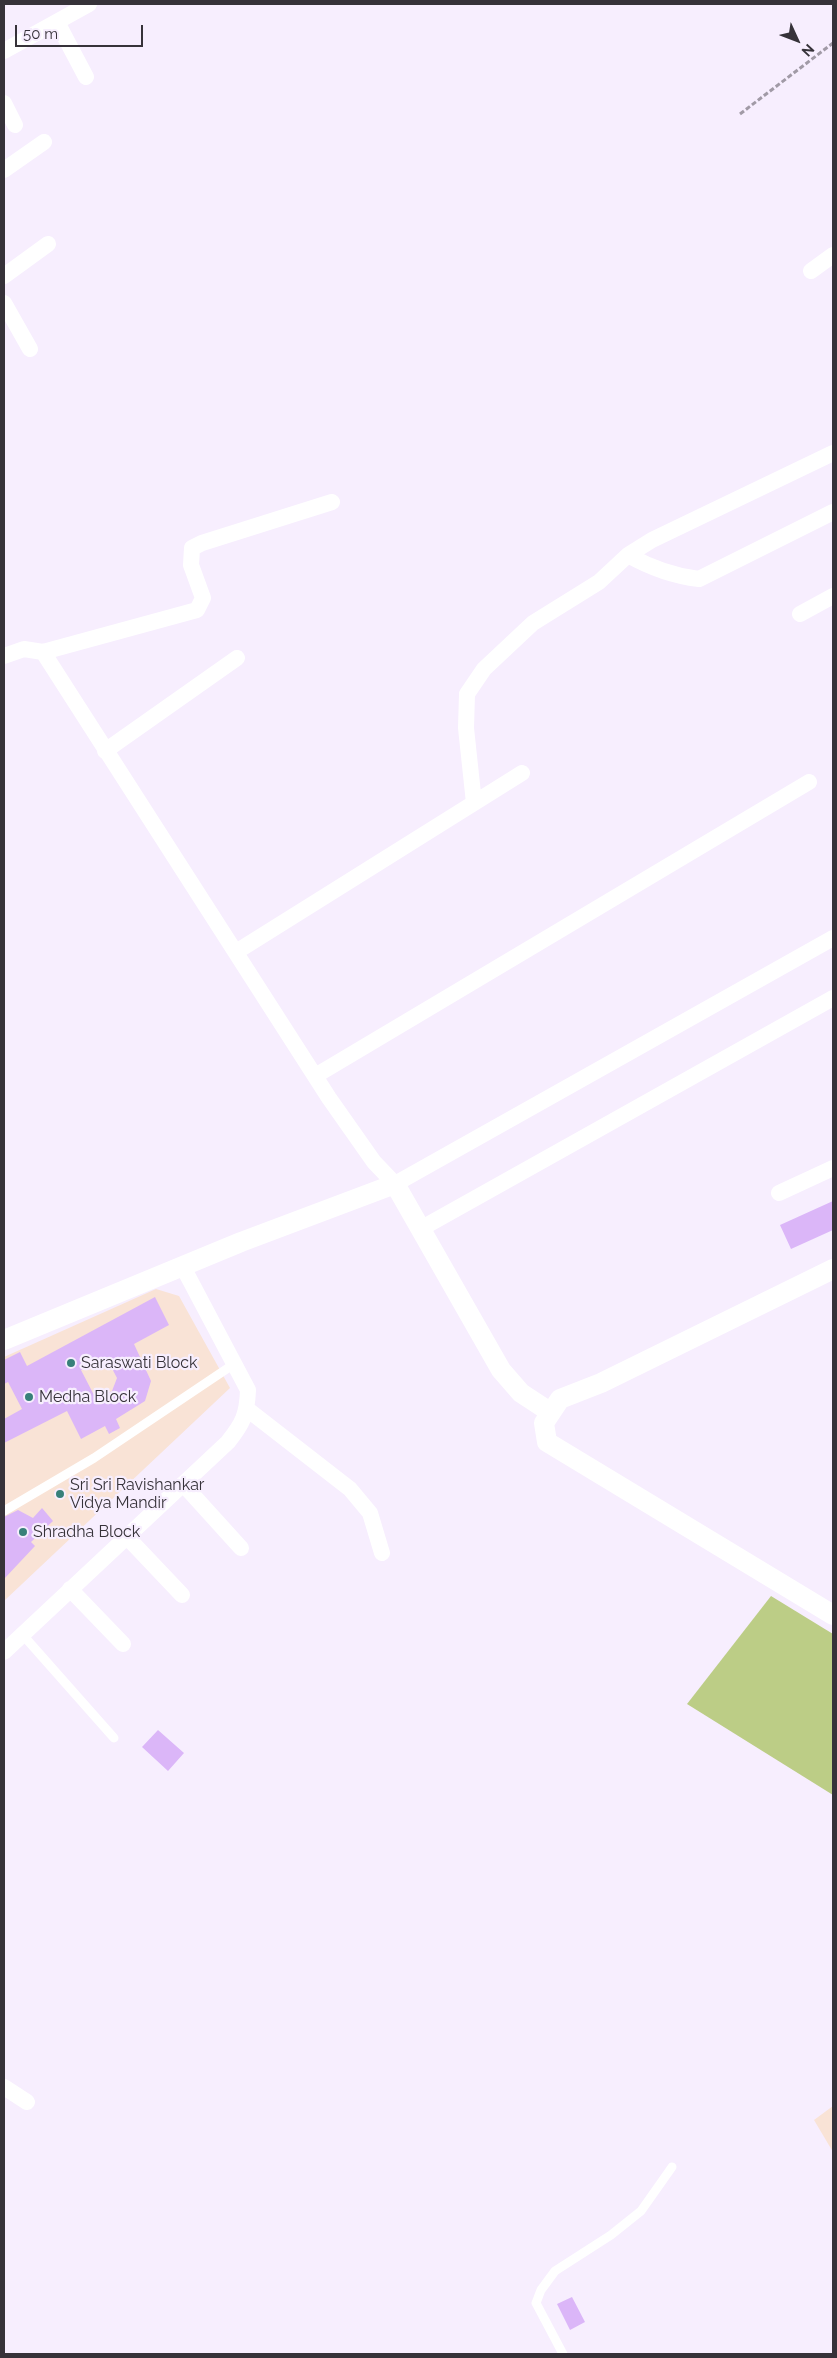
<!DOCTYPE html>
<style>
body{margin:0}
#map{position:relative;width:837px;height:2358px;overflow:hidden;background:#f7eefe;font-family:Raleway,sans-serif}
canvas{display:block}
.frame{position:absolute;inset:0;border:5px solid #363239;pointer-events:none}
.north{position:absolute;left:772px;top:15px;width:50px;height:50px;-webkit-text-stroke:4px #f7eefe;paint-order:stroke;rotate:133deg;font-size:14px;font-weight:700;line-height:20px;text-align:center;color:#363239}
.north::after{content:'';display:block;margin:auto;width:18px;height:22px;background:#363239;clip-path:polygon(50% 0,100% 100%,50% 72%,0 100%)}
.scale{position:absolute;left:15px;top:25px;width:128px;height:22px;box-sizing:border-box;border:2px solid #363239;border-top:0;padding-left:6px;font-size:15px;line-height:18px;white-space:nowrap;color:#363239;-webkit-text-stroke:4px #f7eefe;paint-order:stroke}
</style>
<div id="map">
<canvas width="837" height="2358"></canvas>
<div class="frame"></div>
<div class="north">N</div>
<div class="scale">50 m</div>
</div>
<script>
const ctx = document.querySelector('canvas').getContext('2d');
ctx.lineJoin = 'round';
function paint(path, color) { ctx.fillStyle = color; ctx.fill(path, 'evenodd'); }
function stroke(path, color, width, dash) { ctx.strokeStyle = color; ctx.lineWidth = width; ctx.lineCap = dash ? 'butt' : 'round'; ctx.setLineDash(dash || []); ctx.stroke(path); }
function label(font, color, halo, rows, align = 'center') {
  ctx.font = font + ' Raleway,sans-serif'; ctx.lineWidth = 4.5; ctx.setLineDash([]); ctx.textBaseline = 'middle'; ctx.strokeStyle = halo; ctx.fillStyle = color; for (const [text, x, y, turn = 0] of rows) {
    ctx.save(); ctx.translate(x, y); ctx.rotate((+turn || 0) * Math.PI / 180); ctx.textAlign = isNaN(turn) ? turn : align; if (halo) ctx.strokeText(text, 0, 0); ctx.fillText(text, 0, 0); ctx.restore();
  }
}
const education = new Path2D(`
 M156 1289 179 1296 230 1388 4 1601V1357Z
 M833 2106V2152L814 2120Z`);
const green = new Path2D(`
 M771 1596 833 1634V1795L687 1704Z`);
const building = new Path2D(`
 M833 1201V1230L791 1249 780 1225Z
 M155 1297 169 1325 134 1344 151 1381 145 1401 116 1419 120 1428 109 1434 105 1426 81 1439 67 1411 4 1443V1419L22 1409 8 1382 4 1384V1360L20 1352 27 1366ZM106 1357 117 1378 112 1391 96 1399 81 1370Z
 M42 1508 53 1521 31 1542 35 1546 4 1579V1517L18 1510 33 1518Z
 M158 1730 184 1753 168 1771 142 1747Z
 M572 2297 585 2322 570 2330 557 2304Z`);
const path = new Path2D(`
 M740 114 833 43`);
const service = new Path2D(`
 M4 1511 94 1458 234 1364
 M22 1634 114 1738
 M563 2354 536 2303 541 2290 555 2271 611 2235 641 2211 672 2167`);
const minor = new Path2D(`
 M57 22 86 77
 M4 51 89 4
 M4 103 15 125
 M4 170 44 142
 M811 271 833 255
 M4 276 48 244
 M4 303 30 349
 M628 555C651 568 673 576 699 579L833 512
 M800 614 833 596
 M43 652 197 610 203 598 191 565 192 548 202 543 332 502
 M4 656 24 649 43 652 329 1098 374 1162 395 1184 833 938
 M105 751 237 658
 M474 803 466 728 467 694 484 669 533 623 599 582 628 555 652 540 833 453
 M236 952 522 773
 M315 1076 809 782
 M779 1193 833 1168
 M422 1228 833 998
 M247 1409 350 1489 370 1513 382 1553
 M183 1484 241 1548
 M127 1537 182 1595
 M70 1589 123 1644
 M4 1652 228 1442C243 1423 247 1415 248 1390L183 1267
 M4 2087 27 2102`);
const tertiary = new Path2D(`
 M833 1269 601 1383 560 1399 544 1423 547 1442 833 1615
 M4 1340 241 1242 395 1184 501 1370 521 1393 550 1412`);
const markers = [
 [71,1363,5,"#38807a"],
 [29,1397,5,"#38807a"],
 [60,1494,5,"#38807a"],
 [23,1532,5,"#38807a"]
];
const poiNames = [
 ["Saraswati Block",81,1363],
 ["Medha Block",39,1397],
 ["Sri Sri Ravishankar",70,1485],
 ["Vidya Mandir",70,1503],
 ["Shradha Block",33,1532]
];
paint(education, '#f9e3d6');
paint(green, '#bccd86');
paint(building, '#dbb6f8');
stroke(path, '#a19aa6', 3, [5, 2.5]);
stroke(service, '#fff', 9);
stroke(minor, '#fff', 16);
stroke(tertiary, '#fff', 20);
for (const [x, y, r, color] of markers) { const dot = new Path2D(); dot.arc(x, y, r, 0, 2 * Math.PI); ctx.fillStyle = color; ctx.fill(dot); stroke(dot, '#f7eefe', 2); }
label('16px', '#363239', '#f7eefe', poiNames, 'left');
</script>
